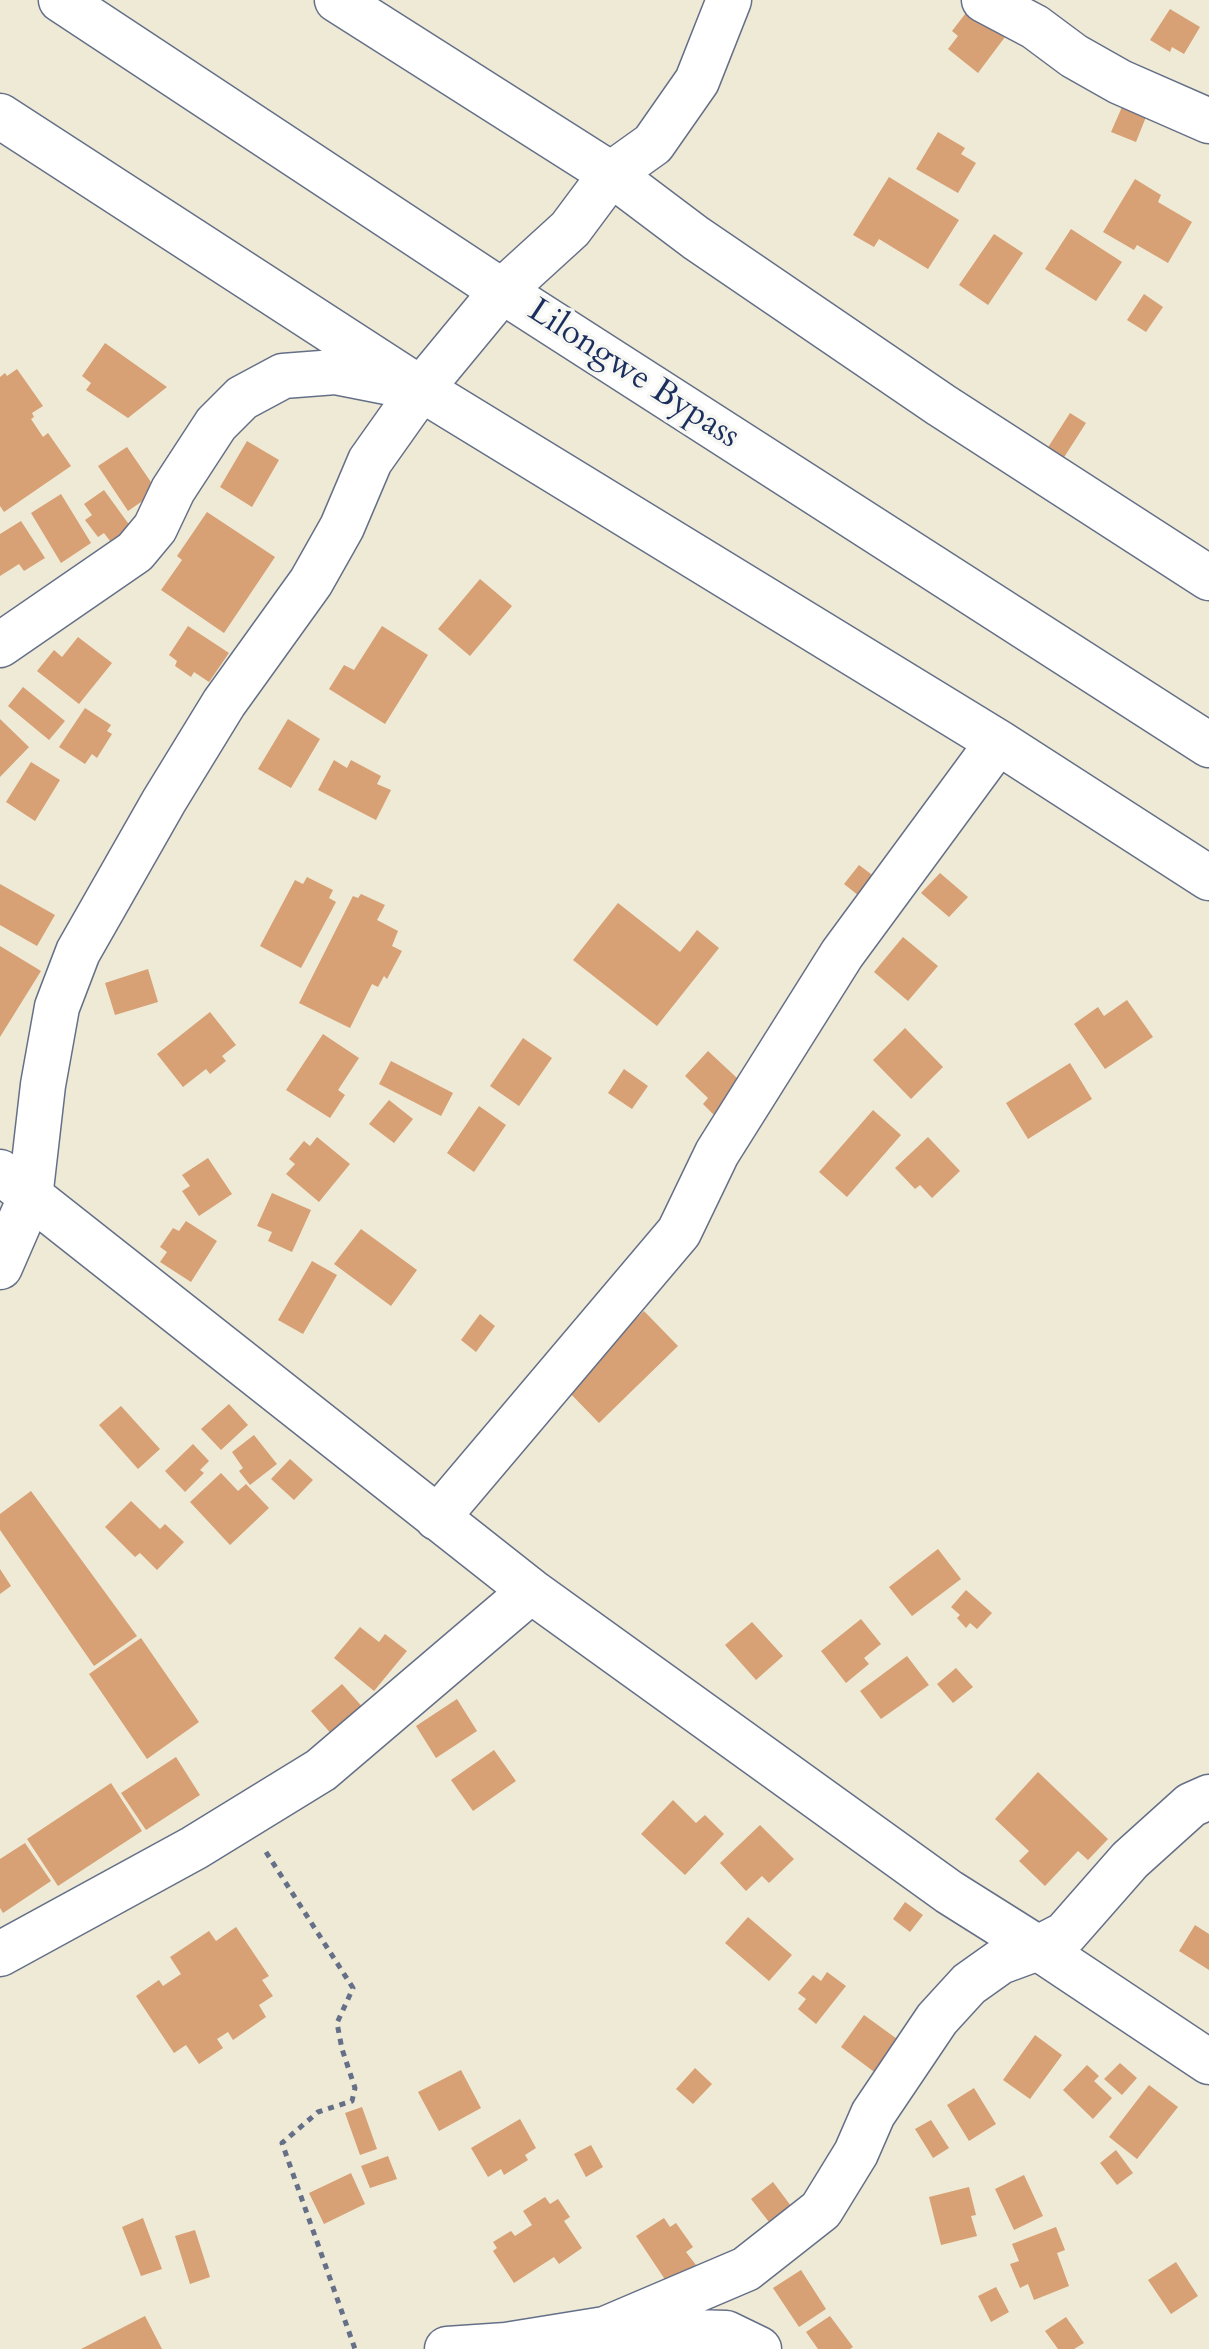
<!DOCTYPE html>
<style>
body{margin:0}
canvas{display:block;background:#eeead5}
</style>
<canvas width="1209" height="2349"></canvas>
<script>
const ctx = document.querySelector('canvas').getContext('2d');
ctx.lineJoin = 'round';
function paint(path, color) { ctx.fillStyle = color; ctx.fill(path, 'evenodd'); }
function stroke(path, color, width, dash) { ctx.strokeStyle = color; ctx.lineWidth = width; ctx.lineCap = dash ? 'butt' : 'round'; ctx.setLineDash(dash || []); ctx.stroke(path); }
function label(font, color, halo, rows, align = 'center') {
  ctx.font = font + ' Cardo,serif'; ctx.lineWidth = 7; ctx.setLineDash([]); ctx.textBaseline = 'middle'; ctx.strokeStyle = halo; ctx.fillStyle = color; for (const [text, x, y, turn = 0] of rows) {
    ctx.save(); ctx.translate(x, y); ctx.rotate((+turn || 0) * Math.PI / 180); ctx.textAlign = isNaN(turn) ? turn : align; if (halo) ctx.strokeText(text, 0, 0); ctx.fillText(text, 0, 0); ctx.restore();
  }
}
const building = new Path2D(`
 M969 9 1005 37 978 73 948 49 958 36 952 31Z
 M1170 9 1200 27 1184 54 1172 47 1170 52 1150 40Z
 M1122 107 1146 117 1136 142 1111 132Z
 M938 132 965 148 961 154 976 163 958 193 916 169Z
 M889 177 959 220 928 269 879 239 874 247 853 235Z
 M1135 179 1161 195 1158 202 1192 222 1168 263 1137 245 1134 250 1103 232Z
 M1071 229 1122 262 1096 301 1045 269Z
 M994 234 1023 253 988 305 959 285Z
 M1144 294 1163 307 1146 332 1127 320Z
 M105 343 167 387 128 418 86 390 91 383 82 376Z
 M17 369 43 406 32 413 34 417 31 419 43 437 48 433 71 466 4 512 0 506V377L5 373 7 376Z
 M1070 413 1086 423 1061 462 1045 452Z
 M247 441 279 460 252 507 220 487Z
 M127 447 157 491 128 511 98 466Z
 M104 490 133 530 113 545 104 533 98 537 85 520 92 515 84 504Z
 M61 494 91 543 61 563 31 513Z
 M207 512 275 557 224 633 161 590 182 560 177 556Z
 M21 521 45 558 24 571 19 564 0 576V534Z
 M480 579 512 606 470 656 438 629Z
 M188 626 229 653 209 682 194 672 191 677 175 666 177 661 169 655Z
 M382 626 428 655 385 724 329 689 344 665 354 670Z
 M78 637 112 663 79 704 37 671 54 650 62 657Z
 M23 687 65 721 49 740 8 706Z
 M85 708 111 725 107 731 112 734 97 758 92 754 85 764 59 747Z
 M0 719 29 747 0 777Z
 M288 719 320 739 291 788 258 769Z
 M334 760 347 768 351 760 381 776 377 784 391 790 376 820 318 790Z
 M31 762 60 780 35 821 6 802Z
 M859 865 883 883 868 903 844 884Z
 M940 873 968 897 949 917 921 893Z
 M307 877 333 890 329 898 336 902 301 968 260 946 295 880 303 884Z
 M0 884 55 915 37 946 0 925Z
 M361 894 385 905 377 920 398 931 392 946 402 951 387 979 384 976 378 987 372 984 350 1028 299 1003 353 896 358 898Z
 M618 903 680 952 697 930 719 948 657 1026 573 960Z
 M903 937 938 966 908 1001 874 972Z
 M0 946 41 971 0 1037Z
 M148 969 158 1002 115 1015 105 983Z
 M1127 1000 1153 1037 1105 1069 1074 1024 1098 1007 1104 1016Z
 M210 1012 236 1045 222 1056 226 1061 210 1074 206 1069 183 1087 157 1054Z
 M905 1028 943 1067 911 1099 873 1060Z
 M323 1034 359 1058 338 1090 345 1095 330 1118 286 1090Z
 M523 1038 552 1058 519 1106 490 1086Z
 M708 1051 751 1091 715 1116 703 1104 708 1098 685 1076Z
 M391 1061 453 1093 441 1116 379 1084Z
 M1070 1063 1092 1099 1028 1139 1006 1103Z
 M624 1069 648 1086 632 1109 608 1093Z
 M389 1100 413 1119 394 1143 369 1124Z
 M479 1106 506 1125 474 1172 447 1153Z
 M873 1110 901 1135 847 1197 819 1172Z
 M317 1137 350 1164 319 1202 286 1174 295 1164 289 1159 304 1141 310 1146Z
 M928 1137 960 1171 932 1198 920 1185 915 1189 895 1168Z
 M208 1158 232 1194 199 1216 182 1191 190 1186 182 1175Z
 M272 1193 311 1210 292 1252 268 1241 272 1232 257 1226Z
 M186 1221 217 1241 191 1282 160 1262 167 1252 160 1247 173 1228 179 1231Z
 M361 1229 417 1270 391 1306 334 1264Z
 M312 1261 337 1275 303 1334 278 1320Z
 M644 1311 678 1346 599 1423 565 1388Z
 M480 1314 495 1326 476 1352 461 1340Z
 M229 1404 248 1425 221 1450 201 1429Z
 M121 1406 160 1449 138 1469 99 1425Z
 M254 1435 277 1464 250 1485 239 1471 243 1468 232 1452Z
 M193 1444 209 1461 200 1470 204 1473 185 1492 165 1471Z
 M290 1459 313 1480 294 1500 271 1479Z
 M221 1473 238 1491 246 1484 269 1508 230 1545 190 1502Z
 M31 1491 137 1636 94 1666 0 1530V1514Z
 M131 1501 160 1529 165 1524 184 1542 157 1570 140 1553 135 1557 105 1527Z
 M938 1549 961 1579 912 1616 889 1587Z
 M0 1569 11 1586 0 1594Z
 M966 1590 992 1613 977 1629 970 1623 966 1628 957 1618 960 1615 951 1607Z
 M861 1619 881 1644 864 1658 869 1664 846 1683 821 1651Z
 M752 1622 783 1656 756 1680 725 1645Z
 M360 1627 379 1642 385 1634 407 1651 374 1691 334 1658Z
 M141 1638 199 1722 147 1759 89 1674Z
 M907 1656 929 1685 881 1719 860 1691Z
 M956 1668 973 1687 953 1703 937 1684Z
 M342 1684 366 1711 334 1737 311 1711Z
 M457 1699 477 1731 436 1758 416 1726Z
 M494 1750 516 1781 473 1811 451 1780Z
 M176 1757 200 1795 146 1830 121 1793Z
 M1038 1772 1108 1839 1088 1860 1078 1851 1045 1886 1019 1861 1029 1851 995 1819Z
 M111 1783 142 1831 58 1886 27 1839Z
 M673 1800 696 1823 705 1815 724 1834 685 1875 641 1834Z
 M760 1825 794 1859 769 1883 762 1876 746 1891 720 1863Z
 M25 1843 51 1881 3 1913 0 1908V1859Z
 M905 1902 923 1915 910 1932 893 1919Z
 M748 1917 792 1955 769 1981 725 1943Z
 M1195 1925 1209 1934V1970L1179 1951Z
 M236 1927 269 1976 262 1980 273 1996 259 2005 266 2017 233 2040 228 2032 217 2039 223 2048 199 2064 186 2045 174 2053 136 1996 159 1980 163 1986 181 1974 170 1957 209 1931 216 1941Z
 M827 1972 846 1986 816 2024 798 2009 806 1999 798 1993 813 1975 821 1981Z
 M864 2015 904 2044 881 2077 841 2047Z
 M1035 2035 1062 2055 1030 2099 1003 2080Z
 M1120 2063 1137 2078 1122 2095 1104 2079Z
 M1087 2065 1099 2076 1094 2081 1112 2098 1093 2119 1063 2090Z
 M695 2068 712 2084 693 2104 676 2089Z
 M461 2070 481 2108 439 2131 418 2092Z
 M1149 2085 1178 2107 1137 2159 1109 2137Z
 M974 2088 996 2124 969 2141 947 2105Z
 M362 2107 377 2149 360 2155 345 2113Z
 M520 2119 536 2148 525 2155 528 2160 504 2175 501 2169 488 2177 471 2148Z
 M931 2120 949 2148 933 2158 915 2129Z
 M591 2145 603 2167 586 2177 574 2154Z
 M1116 2150 1133 2173 1117 2185 1100 2163Z
 M388 2156 397 2179 370 2188 361 2166Z
 M351 2173 365 2204 324 2224 309 2193Z
 M1024 2175 1043 2216 1014 2230 995 2189Z
 M773 2182 791 2206 769 2222 751 2199Z
 M969 2187 976 2215 971 2216 977 2236 941 2245 929 2197Z
 M545 2197 550 2204 558 2199 570 2217 564 2221 582 2248 559 2264 554 2257 514 2283 493 2251 497 2248 493 2242 511 2231 515 2236 532 2225 523 2211Z
 M143 2218 162 2269 141 2276 122 2227Z
 M664 2218 670 2227 676 2223 693 2247 686 2252 696 2265 668 2284 636 2236Z
 M1056 2227 1065 2250 1057 2253 1069 2286 1034 2300 1028 2284 1020 2288 1010 2264 1019 2261 1012 2244Z
 M195 2230 210 2277 190 2284 175 2236Z
 M1176 2262 1198 2296 1171 2314 1148 2280Z
 M801 2270 826 2309 799 2327 773 2288Z
 M996 2287 1009 2312 991 2322 978 2296Z
 M145 2316 162 2349H81Z
 M830 2316 853 2347 850 2349H818L806 2332Z
 M1066 2317 1084 2343 1074 2349H1058L1045 2331Z`);
const path = new Path2D(`
 M266 1852 353 1988 337 2023 342 2049 355 2088 352 2101 318 2112 282 2143 355 2349`);
const minor = new Path2D(`
 M337 0 611 174 696 238 941 405 1209 578
 M984 0 1035 27 1074 56 1120 82 1209 121
 M0 116 421 389 998 742 1209 878
 M0 645 135 552 155 528 173 490 216 424 242 398 283 376 335 372 396 384
 M0 1172 531 1591 949 1892 1038 1948 1209 2062
 M0 1267 30 1198 43 1085 57 1007 78 952 164 801 224 703 311 582 342 527 370 461 421 389 502 291 570 229 611 174 653 144 697 81 729 0
 M437 1518 679 1232 717 1153 842 954 998 742
 M0 1954 194 1848 321 1770 531 1591
 M619 2330 726 2333 759 2349
 M447 2349 506 2345 605 2329 746 2269 821 2210 856 2153 873 2114 937 2019 969 1984 1000 1962 1038 1948 1065 1934 1130 1860 1191 1805 1209 1797`);
const major = new Path2D(`
 M61 0 502 291 1209 745`);
const streetNames = [
 ["Lilongwe Bypass",633,375,33]
];
paint(building, '#d7a075');
stroke(minor, '#657088', 47);
stroke(major, '#657088', 47);
stroke(path, '#657088', 5, [6, 6]);
stroke(minor, '#fff', 44);
stroke(major, '#fff', 44);
label('34px', '#1b2f5e', '#f6f6f2', streetNames);
</script>
